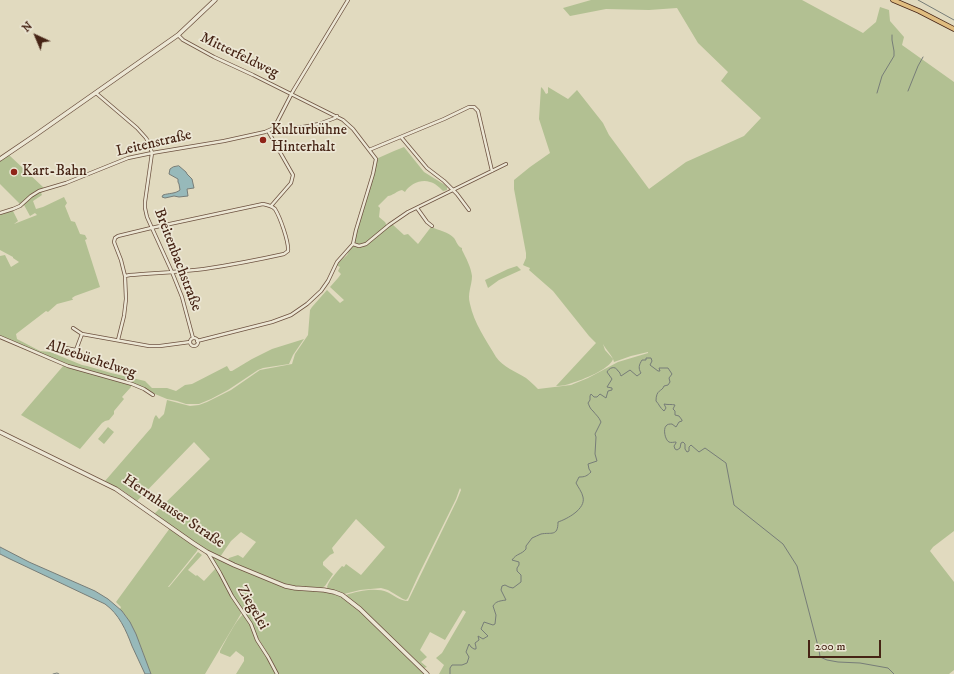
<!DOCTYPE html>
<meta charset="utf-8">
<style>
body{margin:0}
#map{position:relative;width:954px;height:674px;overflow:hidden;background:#e1dabf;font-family:"IM FELL DW Pica",serif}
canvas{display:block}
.north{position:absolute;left:16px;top:16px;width:40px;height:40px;-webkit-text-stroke:3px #ece7d5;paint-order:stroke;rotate:316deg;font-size:11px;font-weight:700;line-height:16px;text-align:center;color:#462415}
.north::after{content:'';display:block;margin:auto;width:14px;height:18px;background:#462415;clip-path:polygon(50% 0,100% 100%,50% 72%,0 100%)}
.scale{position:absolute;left:808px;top:640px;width:73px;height:18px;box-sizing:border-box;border:2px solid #462415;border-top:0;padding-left:5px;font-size:12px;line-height:14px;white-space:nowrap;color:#462415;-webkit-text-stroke:3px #ece7d5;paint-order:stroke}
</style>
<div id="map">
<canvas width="954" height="674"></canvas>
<div class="north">N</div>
<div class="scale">200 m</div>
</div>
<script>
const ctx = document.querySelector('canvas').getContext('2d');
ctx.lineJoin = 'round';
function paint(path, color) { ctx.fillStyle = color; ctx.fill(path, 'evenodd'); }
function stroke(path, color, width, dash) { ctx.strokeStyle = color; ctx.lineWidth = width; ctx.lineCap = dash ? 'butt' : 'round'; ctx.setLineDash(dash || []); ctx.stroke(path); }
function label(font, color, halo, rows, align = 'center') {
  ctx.font = font + ' "IM FELL DW Pica",serif'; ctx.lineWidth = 3.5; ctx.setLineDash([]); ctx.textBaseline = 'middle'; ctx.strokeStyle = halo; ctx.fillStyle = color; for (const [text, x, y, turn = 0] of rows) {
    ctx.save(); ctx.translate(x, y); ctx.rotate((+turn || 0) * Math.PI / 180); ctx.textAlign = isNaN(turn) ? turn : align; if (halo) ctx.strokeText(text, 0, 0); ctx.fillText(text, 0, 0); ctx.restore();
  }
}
const green = new Path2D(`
 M591 0H802L863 33 876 22 880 7 889 10 890 21 904 37 902 45 954 82V531L933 547 930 551 954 582V670L949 674H439L444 665 436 658 442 653 466 612 463 610 445 640 430 632 420 650 427 657 421 662 427 667 424 668 346 595C356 591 377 587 387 592 394 595 400 601 408 601L457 500 461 490 460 488 456 499 418 576 408 598 406 600 403 599 388 590 381 588 360 590 344 594 328 589 327 587C329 580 337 572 342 566L344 567 346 564 361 575 385 547 356 519 332 548 334 553 330 555 323 562V565L333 574 325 586 322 588 290 586 229 561 228 560 229 558 238 555 243 558 256 542 241 532 231 541 220 557C196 544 175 529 154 514L210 459 194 442 137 501 122 490 105 481 151 428C153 424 153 418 156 415L159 419 164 414 167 400 190 406 199 405 207 402 231 390 260 370 292 364 295 354 308 335 310 310 312 307 327 290 340 303 344 300 330 287 338 278 341 274 338 271 340 267 336 265 347 255 353 244 376 159 394 151 404 147 424 172 445 185 447 187V190L443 191C439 187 435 183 430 182 421 179 410 184 405 192L402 190C397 191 392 196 388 196L378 206 380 208 379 217 385 222 387 226 392 224 404 235 408 234 418 244 431 227C438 230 449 232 454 238 457 242 457 246 462 248V250C466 258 471 267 472 276 472 286 467 293 470 304 474 323 486 340 496 357 503 367 515 371 526 378 530 381 534 385 538 389L571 385 588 378 618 362 648 353V352L631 356 614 362C613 356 606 350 603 344L605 350 613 359C610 369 582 380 572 383 567 385 562 386 556 386L596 343 589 336 553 291 529 270 530 268 525 266 523 265 526 258V253L514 189V180L530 167 550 153 539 119 541 87 543 89 546 94 548 93V87L568 99 577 90 603 123 609 135 649 189 686 162 744 136 761 118 721 81 728 72 698 43 677 8 649 10 606 9 570 16 563 8Z
 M9 155 44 188 34 192 20 204 0 184V160Z
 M50 188 41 193 42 195 33 201 36 209 43 207 64 197 67 203 65 206 71 221 75 222 80 234 85 235 87 239 85 240 100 287 75 296 72 298 73 300H72L57 304 48 312 46 311 16 334 17 339 40 351 50 352 82 365 87 366 111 373 145 381 152 388H167L176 391 185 385 192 384 227 366 230 371H232L252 359 272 349 304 339 293 355 289 364 263 368 258 370 228 390 211 399 199 404H186L177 401 167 399 155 394 146 389 67 365 0 337V256L5 255 11 267 19 262 13 258V257L0 250V215L13 210 17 208 34 194ZM24 205 30 216 35 213 37 215 14 224 18 221 13 211Z
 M517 266 521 270 499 280 488 288 485 280 508 269Z
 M64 365 131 384V387L122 397 124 399 114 411V414L109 420 105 421 102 423 80 449 21 415Z
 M108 427 114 432 104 444 98 439Z
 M170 528 198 548 197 551 168 587H169L198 552 202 555 188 570 196 576 197 575 204 581 216 568 242 612 205 674H151C143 654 135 624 120 609L121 607 116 602Z
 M211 555 268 581 283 587 332 592 348 600 425 674H278L270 657 258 638 246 614 234 598 211 557Z
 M243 614 249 623 256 640 269 659 276 674H236L244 661V657L236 651 230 657 220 653V651C226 640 235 622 243 614Z`);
const water = new Path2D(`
 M179 166 186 172 187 174 192 179 194 188 187 189 188 196 179 197 174 196 165 198 162 197 163 195C169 193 175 194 180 190L179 184 178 182V179L169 174 170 169 173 167Z
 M0 547 29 562 95 591 108 599 122 611 130 622 136 634 151 674H145C141 665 136 655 132 646 126 630 119 614 105 604L10 559 0 554Z`);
const stream = new Path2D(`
 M918 0 954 20
 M908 91 918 66 923 57
 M877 93 882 76 894 56V51L892 40V35
 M53 674 57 673 59 674
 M450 674V668L452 665H462L467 663 469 657 466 652 469 644 471 647 474 649H476V647L475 643 479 640 478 636 483 639 488 636 481 629 484 622 493 625 495 624 496 615 493 606C496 601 500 601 506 600L501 590 502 586 505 585 509 587 513 588 521 582V575L517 571V568L519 565V562L512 560C517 553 521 555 526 549V546L532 538C535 537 538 535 541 534 551 532 558 537 558 522 567 519 586 509 583 497 582 492 578 487 576 483L579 477C585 477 587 476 591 472L589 469 588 464 597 461 595 454 596 437 595 434 601 422C599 417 596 415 593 411 590 409 589 405 588 403L590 400V396L591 394 594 397H597L600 394 606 398 608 391 612 390V388L607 387 612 379 607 372C609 368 615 365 618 371 620 372 620 374 621 376L630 370 637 376 641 373C638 368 639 365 642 360H646V358H651L652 361 650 365 658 371H660L659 368H668L672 374 669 378 670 382 668 385 664 386C662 392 656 389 656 401 659 404 660 408 664 411L666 408 664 404C668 405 672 404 675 405L673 409 675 411V415L679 416 682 420V421L679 422 676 427 672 424C670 424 667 424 666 426 663 429 665 440 669 442 671 443 674 442 676 442V443L674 446 675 449 677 450 680 448 681 443 683 442 685 444V449L687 452 689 451V447L691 445 699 452 705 448 726 463 734 505 783 544 797 566 819 650 820 657 827 660 838 662 860 663 888 668 894 674`);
const minor = new Path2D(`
 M178 35 183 40 214 57 253 75 343 120 353 129 376 159 373 174 356 230 353 244 337 262 328 281 321 291 307 304 291 315 272 322 197 341
 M96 93 137 128 146 138 149 143 152 153 145 202V208L147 217 172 272 182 297 193 338
 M274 128 278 130 303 127 319 124 335 118 337 116
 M268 131 293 175 291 183 271 206
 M401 137 427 168 444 181 457 194 469 210
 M369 150 444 119 469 107H474L478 111 492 171
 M263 204C268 205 272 206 275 209 280 217 289 242 288 251L284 254C257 260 231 265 204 269 180 272 155 273 130 275L125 276 121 260 114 242 115 238 118 236 151 228Z
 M417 208 427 222 432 226
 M0 213 13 209 20 206 31 196 39 191 66 183 128 158 152 153 224 141 265 132 274 128 293 91 348 0
 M353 244 359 246 366 244 389 225 408 212 506 164
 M73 328 82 334 149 346H160L190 342
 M0 337 68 366 132 384 144 389 153 395
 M190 342a4 4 0 1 1 8 0a4 4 0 1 1-8 0Z
 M118 340 124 316 126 299 125 276
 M66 348 76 350 82 334
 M208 553 220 573 232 596 251 624 257 640 268 657 277 674`);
const tertiary = new Path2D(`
 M0 159 34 136 178 35 215 0
 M0 432 116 489 193 543 207 552 234 565 285 586 295 588 324 590 334 592 342 595 360 609 427 674`);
const primary = new Path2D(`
 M893 0 919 11 954 29`);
const markers = [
 [263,140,4,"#8f2418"],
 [14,172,4,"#8f2418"]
];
const streetNames = [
 ["Mitterfeldweg",239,56,26],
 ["Leitenstraße",154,144,-13],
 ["Breitenbachstraße",177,260,69],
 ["Alleebüchelweg",91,360,18],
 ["Herrnhauser Straße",173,512,34],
 ["Ziegelei",252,608,60]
];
const poiNames = [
 ["Kulturbühne",271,131],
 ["Hinterhalt",271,148],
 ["Kart-Bahn",22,172]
];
paint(green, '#b2c092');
paint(water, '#97b9ba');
stroke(water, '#777d78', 1);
stroke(stream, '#777d78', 1);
stroke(minor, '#6d5240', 4);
stroke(tertiary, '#6d5240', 5);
stroke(primary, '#462415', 5.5);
stroke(minor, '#ece7d5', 2.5);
stroke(tertiary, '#ece7d5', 3.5);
stroke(primary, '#e0bd80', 4);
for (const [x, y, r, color] of markers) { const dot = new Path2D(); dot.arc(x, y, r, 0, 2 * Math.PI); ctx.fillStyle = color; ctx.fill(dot); stroke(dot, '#ece7d5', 1.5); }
label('15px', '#462415', '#ece7d5', streetNames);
label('15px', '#462415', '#ece7d5', poiNames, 'left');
</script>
